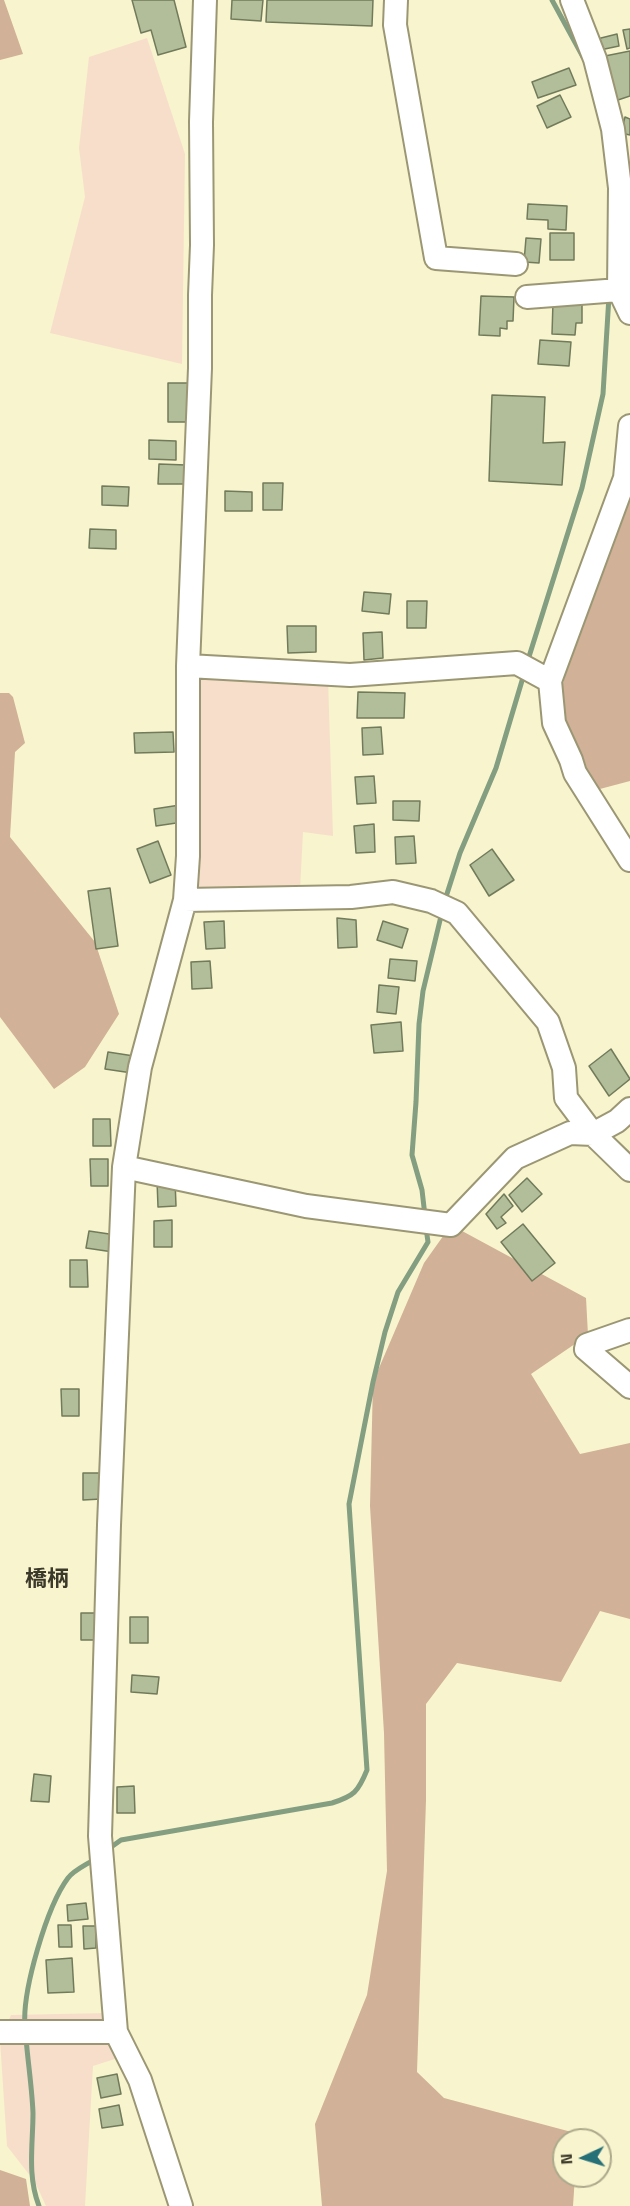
<!DOCTYPE html>
<meta charset="utf-8">
<style>
body{margin:0}
#map{position:relative;width:630px;height:2206px;overflow:hidden;background:#f8f4ce;font-family:"Titillium Web",sans-serif}
canvas{display:block}
.north{position:absolute;left:552px;top:2128px;width:60px;height:60px;box-sizing:border-box;background:#f8f4ce;border:2px solid #aca98c;border-radius:50%;rotate:266deg;font-size:16px;font-weight:700;line-height:24px;text-align:center;color:#3b392a}
.north::after{content:'';display:block;margin:auto;width:21px;height:27px;background:#267077;clip-path:polygon(50% 0,100% 100%,50% 72%,0 100%)}
</style>
<div id="map">
<canvas width="630" height="2206"></canvas>
<div class="north">N</div>
</div>
<script>
const ctx = document.querySelector('canvas').getContext('2d');
ctx.lineJoin = 'round';
function paint(path, color) { ctx.fillStyle = color; ctx.fill(path, 'evenodd'); }
function stroke(path, color, width, dash) { ctx.strokeStyle = color; ctx.lineWidth = width; ctx.lineCap = dash ? 'butt' : 'round'; ctx.setLineDash(dash || []); ctx.stroke(path); }
function label(font, color, halo, rows, align = 'center') {
  ctx.font = font + ' "Titillium Web","Noto Sans JP",sans-serif'; ctx.lineWidth = 6; ctx.setLineDash([]); ctx.textBaseline = 'middle'; ctx.strokeStyle = halo; ctx.fillStyle = color; for (const [text, x, y, turn = 0] of rows) {
    ctx.save(); ctx.translate(x, y); ctx.rotate((+turn || 0) * Math.PI / 180); ctx.textAlign = isNaN(turn) ? turn : align; if (halo) ctx.strokeText(text, 0, 0); ctx.fillText(text, 0, 0); ctx.restore();
  }
}
const green = new Path2D(`
 M147 38 185 154 182 364 50 333 85 197 79 148 89 57Z
 M200 677 328 679 333 836 303 832 300 890 198 888Z
 M109 2013 124 2056 93 2066 85 2206H46L35 2182 7 2146 0 2040 11 2015Z`);
const forest = new Path2D(`
 M0 0H4L23 54 0 60Z
 M630 438V781L581 794 557 705Z
 M0 693H9L13 697 25 743 15 752 10 837 95 942 119 1014 85 1067 54 1089 0 1017Z
 M451 1225 586 1298 588 1335 531 1374 580 1454 630 1443V1619L600 1611 561 1682 457 1663 426 1704V1800L417 2072 444 2098 579 2134V2140H564V2176H575L573 2206H322L315 2124 367 1995 387 1871 384 1733 370 1506 373 1382 424 1263Z
 M0 2170 26 2179 30 2206H0Z`);
const stream = new Path2D(`
 M552 0 583 57
 M527 663 582 488 603 394 609 296
 M445 900 460 853 496 768 524 674
 M425 1216 422 1190 412 1155 416 1102 419 1024 423 991 442 912
 M107 1850 121 1840 332 1803C354 1796 358 1792 367 1770L349 1504 373 1382 385 1332 398 1292 428 1242 426 1228
 M25 2026C22 1991 47 1906 68 1878 74 1870 86 1865 95 1859
 M26 2038C28 2063 32 2088 33 2113 33 2145 27 2175 39 2206`);
const building = new Path2D(`
 M132 0H174L186 47 158 55 151 30 141 33Z
 M232 0H263L261 21 231 19Z
 M267 0H373L372 26 266 22Z
 M630 29V48L627 49 623 30Z
 M617 34 619 46 600 50 597 39Z
 M630 51V96L615 101 605 56Z
 M569 68 576 85 538 98 532 82Z
 M560 95 571 117 547 128 537 106Z
 M625 117 630 119V135L621 133Z
 M528 204 567 206 566 230 548 229V220L527 219Z
 M550 233H574V260H550Z
 M526 238 541 239 539 263 524 262Z
 M481 296 514 297 513 321H507V329L500 328V336L479 335Z
 M553 302 582 303V323H576L575 335 552 334Z
 M540 340 571 342 569 366 538 364Z
 M168 383H188V422H168Z
 M492 395 545 397 543 443 565 442 562 485 489 481Z
 M149 440 176 441V460L149 459Z
 M159 464 186 465 185 484H158Z
 M263 483H283L282 510H263Z
 M102 486 129 487 128 506 102 505Z
 M225 491 252 492V511H225Z
 M90 529 116 530V549L89 548Z
 M364 592 391 594 389 614 362 611Z
 M407 601H427L426 628H407Z
 M287 626H316V652L288 653Z
 M382 632 383 658 364 660 363 633Z
 M358 692 405 693 404 718H357Z
 M381 727 383 754 363 755 362 728Z
 M173 732 174 752 135 753 134 733Z
 M374 776 376 803 357 804 355 777Z
 M393 801H420L419 821 393 820Z
 M180 805 183 822 156 826 154 809Z
 M374 824 375 852 356 853 354 826Z
 M414 836 416 863 396 864 395 837Z
 M158 841 171 875 150 883 137 849Z
 M492 849 514 880 489 896 470 865Z
 M110 888 118 946 96 949 88 891Z
 M337 918 356 920 357 947 338 948Z
 M224 921 225 948 206 949 204 922Z
 M383 921 408 929 402 948 377 940Z
 M390 959 417 961 415 981 388 978Z
 M210 961 212 988 192 989 191 962Z
 M379 985 399 987 396 1014 377 1012Z
 M401 1022 403 1051 374 1053 371 1025Z
 M611 1049 630 1079 609 1096 589 1066Z
 M108 1052 134 1056 132 1073 105 1069Z
 M93 1119H110L111 1146H93Z
 M90 1159H108V1186H91Z
 M527 1178 542 1194 522 1212 509 1195Z
 M157 1180H175L176 1206 158 1207Z
 M504 1194 513 1206 501 1217 506 1223 497 1229 486 1214Z
 M172 1220V1247H154V1221Z
 M523 1224 555 1263 532 1281 501 1242Z
 M89 1231 116 1235 113 1252 86 1248Z
 M70 1260H87L88 1287H70Z
 M61 1389H79V1416H62Z
 M83 1473H100L101 1499 83 1500Z
 M81 1613H98L99 1640H81Z
 M130 1617H148V1643H130Z
 M132 1675 159 1677 157 1694 131 1692Z
 M34 1774 51 1776 49 1802 31 1801Z
 M134 1786 135 1813H117V1787Z
 M86 1903 88 1919 68 1921 67 1905Z
 M58 1925H71L72 1947H59Z
 M83 1926H96V1948L84 1949Z
 M72 1958 74 1992 48 1993 46 1960Z
 M117 2074 121 2094 101 2098 97 2078Z
 M119 2105 123 2125 102 2128 99 2109Z`);
const minor = new Path2D(`
 M396 0 395 25 436 258 516 264
 M572 0 595 59 613 129 620 188 619 290 630 313
 M527 297 619 290
 M630 426 625 478 550 681 554 723 571 760 575 773 630 860
 M188 666 350 675 517 663 550 681
 M185 900 351 897 393 892 431 901 457 913 548 1022 564 1068 566 1098 593 1134 630 1170
 M124 1167 306 1206 451 1225 515 1158 570 1133 593 1134 617 1121 630 1109
 M630 1330 587 1345 586 1349 630 1387
 M0 2032H116
 M181 2206 140 2080 116 2032 100 1836 109 1525 124 1167 140 1067 185 900 188 856V666L200 368V295L202 245 201 122 205 0`);
const neighbourhoodNames = [
 ["橋柄",47,1581]
];
paint(green, '#f7deca');
paint(forest, '#d1b197');
stroke(stream, '#839e81', 5);
paint(building, '#b2be9a');
stroke(building, '#717b5b', 1.5);
stroke(minor, '#9b9774', 26);
stroke(minor, '#fff', 22);
label('bold 22px', '#3b392a', '#f8f4ce', neighbourhoodNames);
</script>
